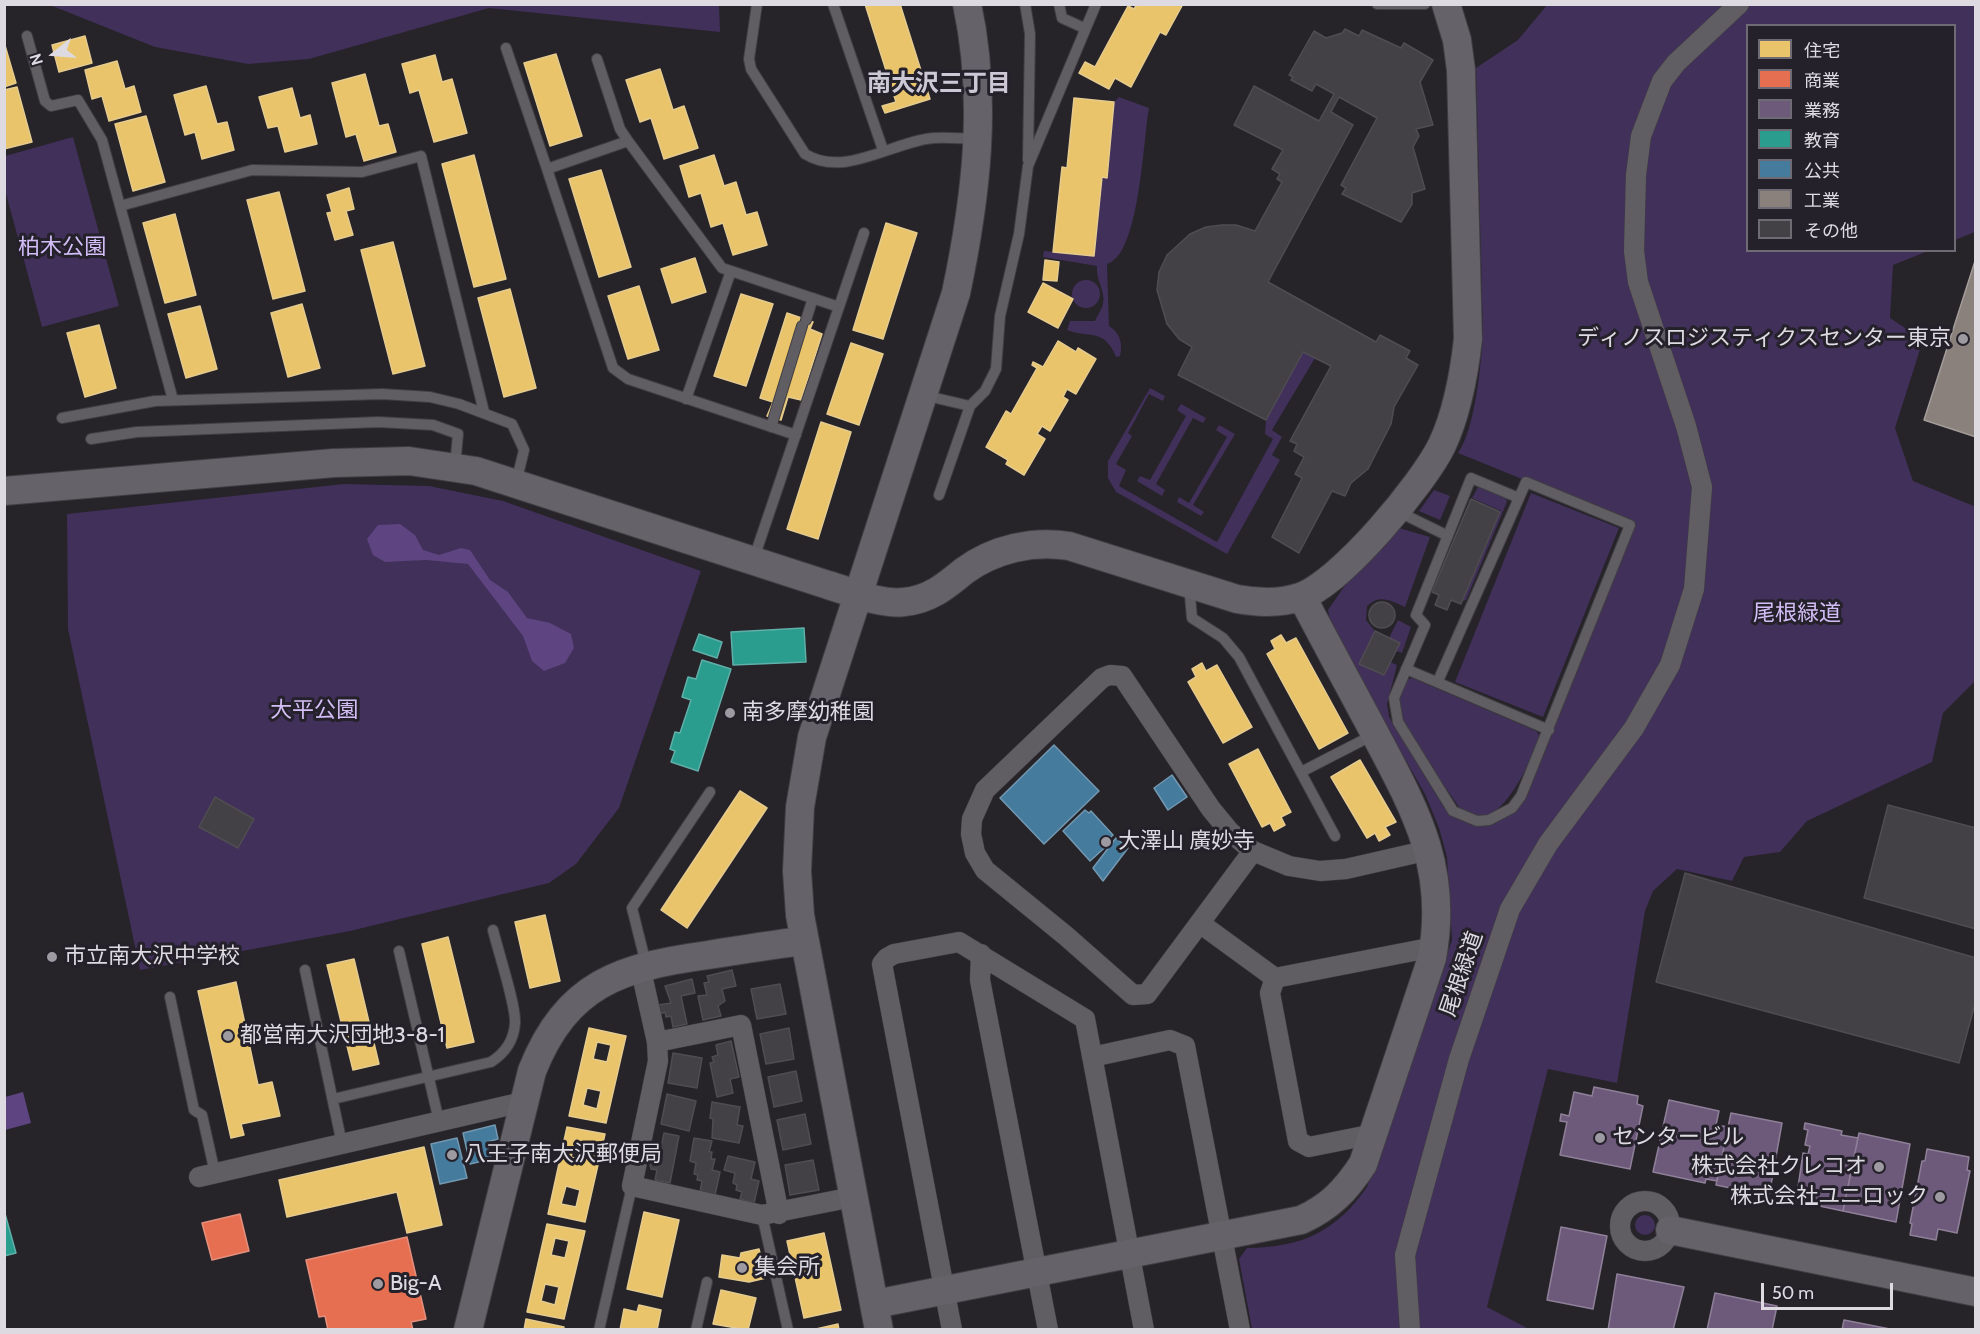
<!DOCTYPE html>
<meta charset="utf-8">
<style>
body{margin:0}
#map{position:relative;width:1980px;height:1334px;overflow:hidden;background:#262329;font-family:Cabin,"Noto Sans JP",sans-serif}
canvas{display:block}
.frame{position:absolute;inset:0;border:6px solid #dddae1;pointer-events:none}
.legend{position:absolute;left:1746px;top:24px;width:210px;height:228px;box-sizing:border-box;background:#25212b;border:2px solid #6f6b74;margin:0;padding:8px 10px;list-style:none;font-size:18px;color:#dddae1}
.legend li{display:flex;align-items:center;gap:12px;height:30px}
.legend b{width:30px;border:2px solid #6f6b74}
.north{position:absolute;left:24px;top:24px;width:60px;height:60px;-webkit-text-stroke:4px #25212b;paint-order:stroke;rotate:253deg;font-size:16px;font-weight:700;line-height:24px;text-align:center;color:#dddae1}
.north::after{content:'';display:block;margin:auto;width:21px;height:27px;background:#dddae1;clip-path:polygon(50% 0,100% 100%,50% 72%,0 100%)}
.scale{position:absolute;left:1761px;top:1283px;width:132px;height:27px;box-sizing:border-box;border:3px solid #dddae1;border-top:0;padding-left:8px;font-size:18px;line-height:21px;white-space:nowrap;color:#dddae1;-webkit-text-stroke:4px #25212b;paint-order:stroke}
</style>
<div id="map">
<canvas width="1980" height="1334"></canvas>
<div class="frame"></div>
<ul class="legend">
<li><b style="height:16px;background:#e9c46a"></b>住宅</li>
<li><b style="height:16px;background:#e76f51"></b>商業</li>
<li><b style="height:16px;background:#6d597a"></b>業務</li>
<li><b style="height:16px;background:#2a9d8f"></b>教育</li>
<li><b style="height:16px;background:#457b9d"></b>公共</li>
<li><b style="height:16px;background:#8a817c"></b>工業</li>
<li><b style="height:16px;background:#434146"></b>その他</li>
</ul>
<div class="north">N</div>
<div class="scale">50 m</div>
</div>
<script>
const ctx = document.querySelector('canvas').getContext('2d');
ctx.lineJoin = 'round';
function paint(path, color) { ctx.fillStyle = color; ctx.fill(path, 'evenodd'); }
function stroke(path, color, width, dash) { ctx.strokeStyle = color; ctx.lineWidth = width; ctx.lineCap = dash ? 'butt' : 'round'; ctx.setLineDash(dash || []); ctx.stroke(path); }
function label(font, color, halo, rows, align = 'center') {
  ctx.font = font + ' Cabin,"Noto Sans JP",sans-serif'; ctx.lineWidth = 6; ctx.setLineDash([]); ctx.textBaseline = 'middle'; ctx.strokeStyle = halo; ctx.fillStyle = color; for (const [text, x, y, turn = 0] of rows) {
    ctx.save(); ctx.translate(x, y); ctx.rotate((+turn || 0) * Math.PI / 180); ctx.textAlign = isNaN(turn) ? turn : align; if (halo) ctx.strokeText(text, 0, 0); ctx.fillText(text, 0, 0); ctx.restore();
  }
}
const green = new Path2D(`
 M719 5 720 32 489 8 309 59 248 64 155 47 50 5Z
 M1547 5H1975V232L1955 240 1954 26H1748V250L1928 251 1893 265 1890 318 1923 340 1895 428 1913 481 1976 507 1975 681 1943 713 1932 762 1807 821 1780 852 1744 857 1732 881 1677 869 1653 891 1645 911 1617 1083 1548 1069 1487 1307 1529 1329H1252L1239 1259 1247 1248C1301 1247 1335 1233 1367 1187L1452 940 1447 857 1439 828 1425 794 1332 632 1328 610 1346 584 1399 528 1430 537 1405 607C1390 600 1380 594 1367 606L1366 620 1375 631 1360 663 1384 675 1390 662 1397 665 1387 704 1389 717 1444 808 1462 821 1483 825 1509 813 1633 524 1458 453C1475 429 1481 365 1483 335L1476 68 1518 40Z
 M1119 97 1149 108C1143 139 1140 255 1107 264L1109 326C1120 333 1123 343 1120 356L1116 357C1104 327 1089 339 1067 330L1070 321H1095C1097 316 1102 309 1103 304 1106 291 1095 279 1097 266L1043 257 1044 251 1094 256 1102 177 1107 178 1114 102Z
 M73 137 119 306 42 327 5 190V156Z
 M1072 294a14 14 0 1 1 28 0a14 14 0 1 1-28 0Z
 M1303 352 1315 358 1272 430 1282 437 1272 455 1280 460 1227 554 1116 492 1108 478V461L1150 388 1165 396 1163 401 1149 394 1128 433 1132 436 1116 464 1126 470 1119 486 1217 542 1273 439 1265 434 1266 420Z
 M1181 404 1206 418 1203 423 1193 418 1156 484 1165 490 1162 496 1137 481 1140 476 1150 480 1186 416 1177 410Z
 M1219 425 1235 434 1193 505 1204 512 1201 516 1177 502 1179 497 1189 503 1227 437 1216 430Z
 M344 484 429 486 503 501 701 571 619 808 576 864 549 883 350 931 140 970 68 629 67 514Z
 M1478 487 1505 497 1507 502 1466 600 1463 601 1501 511 1472 498Z
 M1434 490 1450 496 1440 520 1419 511Z
 M1531 493 1619 528 1543 717 1455 682Z
 M1398 620 1411 627 1402 653 1396 651 1389 638Z
 M1412 678 1536 731 1540 736C1533 757 1510 807 1489 814 1478 818 1471 814 1461 810L1401 722 1397 701 1406 680Z
 M1635 1225a10 10 0 1 1 20 0a10 10 0 1 1-20 0Z`);
const water = new Path2D(`
 M400 524 415 535 423 550 439 555 461 548 470 550 490 580 508 592 527 618 550 623 571 634 574 648 565 663 544 671 532 661 523 636 468 564 426 560 385 562 373 555 367 539 378 525Z
 M23 1092 31 1123 5 1130V1097Z`);
const homes = new Path2D(`
 M865 4H900L930 99 885 113 882 106 896 102Z
 M1137 4H1183L1166 35 1160 32 1131 87 1115 78 1109 89 1079 73 1085 62 1095 67 1128 6 1134 9Z
 M85 36 92 63 59 72 52 45Z
 M4 42 16 83 4 87Z
 M556 54 582 136 550 146 524 63Z
 M435 55 442 82 452 79 467 133 434 142 419 90 410 93 402 64Z
 M117 61 125 89 134 86 141 112 109 121 102 96 92 99 85 70Z
 M660 69 673 110 684 106 698 148 664 159 651 118 640 122 626 80Z
 M365 74 379 126 388 124 396 152 364 161 356 134 346 137 332 83Z
 M206 86 217 124 227 122 234 150 202 159 195 132 185 135 174 95Z
 M17 87 32 142 4 149V90Z
 M292 88 300 118 310 115 317 144 285 152 278 126 268 128 259 97Z
 M1074 98 1114 102 1107 178 1102 177 1094 256 1053 252 1062 167 1067 168Z
 M146 116 165 182 133 191 115 124Z
 M474 155 506 279 474 287 442 164Z
 M714 155 724 186 736 182 746 215 757 212 767 245 733 255 723 223 711 227 701 193 689 197 680 166Z
 M601 170 631 267 599 277 569 179Z
 M349 188 354 209 346 211 353 235 335 240 327 213 332 212 327 195Z
 M279 192 305 291 273 299 247 200Z
 M175 214 196 295 165 303 143 223Z
 M886 223 917 233 883 339 853 330Z
 M393 242 425 366 393 374 361 250Z
 M695 258 706 292 672 303 661 269Z
 M1045 260 1059 262 1057 281 1043 280Z
 M1043 283 1073 299 1058 328 1028 312Z
 M639 286 659 350 628 359 608 296Z
 M510 289 536 388 504 397 478 298Z
 M741 294 773 304 746 386 714 376Z
 M302 304 320 368 288 377 271 313Z
 M200 306 217 369 186 378 168 314Z
 M787 313 813 322 810 329 822 334 801 400 788 397 781 420 767 416 773 402 760 398Z
 M99 325 116 388 85 397 67 333Z
 M1058 341 1076 352 1078 348 1096 359 1076 394 1067 389 1063 397 1068 400 1050 431 1042 426 1037 434 1045 439 1024 475 1006 464 1008 460 986 447 1006 411 1011 414 1037 368 1032 365 1033 362 1043 367Z
 M851 343 883 354 859 425 827 414Z
 M821 422 851 432 818 539 787 529Z
 M1281 635 1286 643 1296 638 1348 733 1319 749 1267 654 1275 649 1271 641Z
 M1202 663 1206 671 1217 665 1252 727 1223 743 1188 682 1196 677 1192 669Z
 M1258 749 1291 812 1281 817 1285 825 1274 831 1270 823 1262 827 1229 764Z
 M1360 760 1396 822 1385 827 1390 835 1379 841 1375 833 1367 838 1331 777Z
 M740 791 767 808 687 928 661 910Z
 M545 915 560 981 530 988 515 922Z
 M448 937 474 1042 447 1048 422 944Z
 M354 959 379 1064 353 1070 327 965Z
 M236 982 258 1085 272 1082 280 1116 241 1124 244 1135 231 1138 198 991Z
 M589 1028 626 1036 606 1123 569 1116ZM597 1042 611 1045 607 1062 593 1059ZM587 1088 601 1091 597 1109 583 1105Z
 M567 1127 605 1134 585 1222 548 1214ZM575 1140 589 1143 585 1161 571 1157ZM566 1186 580 1190 576 1207 561 1204Z
 M424 1147 442 1225 407 1233 397 1192 287 1217 279 1180Z
 M644 1212 679 1220 662 1297 627 1289Z
 M547 1224 585 1231 564 1319 527 1312ZM555 1238 569 1241 565 1258 551 1255ZM545 1284 559 1287 555 1305 541 1301Z
 M824 1233 841 1310 804 1318 787 1241Z
 M759 1249 766 1278 749 1282 719 1277 722 1255 740 1258 741 1253Z
 M721 1290 756 1298 748 1330 713 1324Z
 M639 1305 661 1310 657 1330H620L624 1309 637 1312Z
 M526 1319 564 1327 563 1330H524Z
 M838 1324 839 1330H816V1329Z`);
const shops = new Path2D(`
 M240 1214 249 1251 212 1260 202 1223Z
 M407 1237 426 1319 411 1322 413 1330H328L325 1316 319 1317 306 1260Z`);
const offices = new Path2D(`
 M1594 1087 1638 1096 1637 1104 1643 1106 1630 1169 1560 1155 1567 1122 1560 1121 1561 1114 1569 1116 1574 1092 1592 1096Z
 M1669 1100 1719 1111 1716 1125 1728 1127 1717 1181 1706 1179 1705 1183 1653 1172Z
 M1731 1113 1782 1123 1769 1196 1716 1185Z
 M1805 1123 1842 1131 1841 1135 1858 1138 1843 1211 1796 1201 1803 1153 1808 1154 1810 1146 1805 1145 1808 1130 1804 1129Z
 M1859 1133 1910 1144 1896 1222 1843 1211Z
 M1927 1149 1969 1157 1967 1170 1970 1171 1957 1233 1938 1229 1936 1240 1910 1235 1912 1224 1910 1223 1922 1161H1925Z
 M1561 1227 1607 1236 1593 1309 1547 1300Z
 M1617 1274 1684 1287 1673 1330H1608Z
 M1715 1293 1777 1306 1772 1330H1707Z
 M1844 1320 1890 1329V1330H1842Z`);
const schools = new Path2D(`
 M804 628 806 662 733 665 731 632Z
 M699 634 722 642 717 658 693 650Z
 M702 660 731 669 698 771 671 762 675 751 670 749 675 732 680 733 691 700 682 697 688 677 696 679Z
 M4 1210 16 1253 4 1256Z`);
const public = new Path2D(`
 M1054 745 1099 791 1044 844 1000 798Z
 M1172 775 1187 797 1168 810 1154 788Z
 M1085 810 1089 813 1091 811 1113 835 1109 839 1111 842 1090 861 1063 831Z
 M1116 838 1128 848 1103 881 1093 868Z
 M495 1125 498 1139 487 1142 491 1159 470 1164 463 1133Z
 M457 1138 467 1178 440 1184 431 1144Z`);
const industry = new Path2D(`
 M1976 258V437L1924 420Z`);
const building = new Path2D(`
 M1345 29 1359 36 1362 30 1401 48 1404 43 1433 60 1420 82 1433 125 1416 129 1419 136 1413 147 1425 189 1412 193V204L1401 222 1342 194 1346 188 1341 185 1377 118 1339 97 1331 112 1353 125 1268 282 1376 342 1380 335 1410 351 1406 358 1418 365 1394 407 1391 424 1368 469 1351 483 1345 496 1332 491 1299 553 1272 537 1302 478 1295 474 1304 457 1294 451 1297 444 1290 441 1331 366 1303 352 1266 420 1178 375 1192 347 1179 339 1167 324 1157 290 1159 272 1167 255 1190 234 1206 227 1222 225H1236L1255 231 1282 182 1277 179 1280 174 1272 169 1283 150 1234 125 1254 86 1319 121 1334 94 1316 84 1312 91 1291 80 1293 77 1289 75 1314 31 1326 38 1342 33Z
 M1471 499 1500 512 1461 604 1451 600 1447 610 1435 605 1439 595 1432 592Z
 M1369 615a13 13 0 1 1 26 0a13 13 0 1 1-26 0Z
 M1375 631 1400 643 1384 675 1359 664Z
 M215 797 254 819 238 848 199 827Z
 M1888 805 1976 828V929L1864 898Z
 M1685 873 1976 958V1000L1959 1063 1656 982Z
 M732 970 736 986 722 989 725 1001 718 1006 721 1016 703 1020 698 996 707 995 704 983 709 982 707 976Z
 M692 979 695 993 681 996 687 1024 673 1027 671 1016 666 1017 665 1012 660 1014 658 1005 671 1003 665 986Z
 M780 984 786 1014 757 1019 751 989Z
 M789 1028 794 1059 766 1064 760 1034Z
 M731 1041 739 1077 730 1079 733 1093 717 1097 710 1063 714 1062 712 1057 718 1055 716 1045Z
 M673 1053 702 1058 697 1088 668 1083Z
 M796 1071 802 1101 774 1107 768 1077Z
 M667 1094 696 1101 689 1131 661 1124Z
 M712 1102 740 1107 737 1125 743 1126 739 1143 712 1138 713 1119 710 1118Z
 M805 1114 811 1144 783 1150 777 1120Z
 M664 1133 679 1136 670 1183 655 1180 657 1170 651 1169 650 1164 654 1146H656L657 1142 662 1143Z
 M694 1138 712 1141 709 1152H712L711 1159H715L712 1170 720 1172 715 1195 700 1192 702 1181 697 1180 698 1175 694 1174 696 1163 690 1161Z
 M728 1156 755 1162 751 1179 759 1181 754 1203 740 1199 742 1192 736 1190 737 1185 733 1183 735 1173 724 1170Z
 M813 1160 819 1190 790 1195 785 1165Z`);
const lane = new Path2D(`
 M757 4 749 59 751 69 805 154C842 177 886 146 926 139 942 136 960 139 977 139
 M833 4 883 150
 M1025 4 1030 34 1028 160
 M1059 4 1062 18 1084 28
 M1377 4H1425
 M27 36 45 101 51 106 78 100 102 140 173 400
 M506 48 547 169
 M597 59 620 129 628 141
 M120 206 252 170 362 172 421 156 484 412
 M806 320 813 298
 M923 395 970 406 985 391 996 369 1000 316 1019 234 1028 166 1096 4
 M686 399 731 271
 M62 418 155 401 382 394 430 397 459 404 512 424 524 450 516 483
 M771 427 802 326
 M796 435 628 379 613 368 547 169 628 141 722 268 839 307
 M91 439 137 432 378 422 433 425 458 434 455 466
 M939 495 970 406
 M1397 511 1448 536
 M753 561 864 233
 M1189 585 1192 618 1223 638 1239 657 1335 836
 M1406 669 1549 730
 M1438 681 1519 498 1526 482 1630 525 1521 796 1512 808 1489 820 1477 821 1453 811 1398 722 1394 698 1425 625 1416 615 1471 478 1519 498
 M1301 772 1375 734
 M399 951 439 1121
 M646 964 632 908 710 792
 M305 970 342 1144
 M170 997 194 1110 202 1115 215 1173
 M333 1099 491 1062C505 1053 514 1040 515 1023 516 1005 498 951 493 930
 M762 1215 788 1330
 M599 1330 632 1186
 M696 1330 707 1282`);
const street = new Path2D(`
 M1253 851 1147 994 1133 995 1066 936 985 870 975 853 971 834 972 819 985 790 1102 678 1110 675 1122 676 1211 809 1230 832 1253 851 1289 866 1320 871 1346 869 1429 850
 M1201 924 1275 978 1434 947
 M981 954 980 980 1048 1330
 M640 966 657 1042 658 1061 632 1186 762 1215 853 1197
 M1275 978 1270 993 1298 1141 1309 1147 1374 1134
 M657 1042 741 1025 779 1214
 M1092 1057 1170 1040 1185 1046 1240 1330
 M199 1177 523 1102
 M1620 1226a25 25 0 1 1 50 0a25 25 0 1 1-50 0Z
 M952 1330 882 964 887 958 894 954 959 942 1085 1019 1144 1330
 M1410 1330 1405 1255 1459 1059 1510 909 1548 844 1634 728 1670 665 1694 589 1702 487 1686 426 1638 282 1634 251 1636 175 1641 136 1662 81 1676 63 1739 4`);
const secondary = new Path2D(`
 M4 491 334 463 409 461 476 471 828 585C852 592 880 605 904 602 929 600 946 586 964 571 994 549 1033 540 1069 546L1237 599C1259 603 1279 604 1300 597 1341 583 1423 484 1442 445 1457 413 1464 375 1468 339L1461 70 1457 40 1446 4
 M1670 1230 1976 1292
 M875 1304 1301 1220C1330 1207 1346 1190 1363 1164L1432 958C1449 866 1414 808 1373 730 1349 685 1325 641 1302 597
 M468 1330 532 1071C567 983 621 967 708 955 739 950 771 945 803 941
 M879 1330 800 915 797 871 800 807 812 737 956 293C976 198 988 101 967 4`);
const markers = [
 [1963,339,6,"#9d9aa1"],
 [730,713,6,"#9d9aa1"],
 [1106,842,6,"#9d9aa1"],
 [52,957,6,"#9d9aa1"],
 [228,1036,6,"#9d9aa1"],
 [1600,1138,6,"#9d9aa1"],
 [452,1155,6,"#9d9aa1"],
 [1879,1167,6,"#9d9aa1"],
 [1940,1197,6,"#9d9aa1"],
 [742,1268,6,"#9d9aa1"],
 [378,1284,6,"#9d9aa1"]
];
const parkNames = [
 ["柏木公園",62,248],
 ["尾根緑道",1797,614],
 ["大平公園",314,711]
];
const poiNames = [
 ["ディノスロジスティクスセンター東京",1951,339,"right"],
 ["南多摩幼稚園",742,713],
 ["大澤山 廣妙寺",1118,842],
 ["市立南大沢中学校",64,957],
 ["都営南大沢団地3-8-1",240,1036],
 ["センタービル",1612,1138],
 ["八王子南大沢郵便局",464,1155],
 ["株式会社クレコオ",1867,1167,"right"],
 ["株式会社ユニロック",1928,1197,"right"],
 ["集会所",754,1268],
 ["Big-A",390,1284]
];
const streetNames = [
 ["尾根緑道",1462,974,-71]
];
const neighbourhoodNames = [
 ["南大沢三丁目",939,84]
];
paint(green, '#413059');
paint(water, '#5e4480');
paint(homes, '#e9c46a');
stroke(homes, '#e5cb8e', 1.5);
paint(shops, '#e76f51');
stroke(shops, '#e48f7c', 1.5);
paint(offices, '#6d597a');
stroke(offices, '#8f8099', 1.5);
paint(schools, '#2a9d8f');
stroke(schools, '#60afa8', 1.5);
paint(public, '#457b9d');
stroke(public, '#7398b1', 1.5);
paint(industry, '#8a817c');
stroke(industry, '#a39c9a', 1.5);
paint(building, '#434146');
stroke(building, '#4f4d52', 1.5);
stroke(lane, '#403e43', 12);
stroke(street, '#403e43', 21);
stroke(secondary, '#403e43', 30);
stroke(lane, '#605e63', 10);
stroke(street, '#605e63', 20);
stroke(secondary, '#66626a', 28);
for (const [x, y, r, color] of markers) { const dot = new Path2D(); dot.arc(x, y, r, 0, 2 * Math.PI); ctx.fillStyle = color; ctx.fill(dot); stroke(dot, '#25212b', 2); }
label('22px', '#d2bdf6', '#25212b', parkNames);
label('22px', '#dddae1', '#25212b', poiNames, 'left');
label('22px', '#dddae1', '#25212b', streetNames);
label('bold 24px', '#ccc8d5', '#25212b', neighbourhoodNames);
</script>
